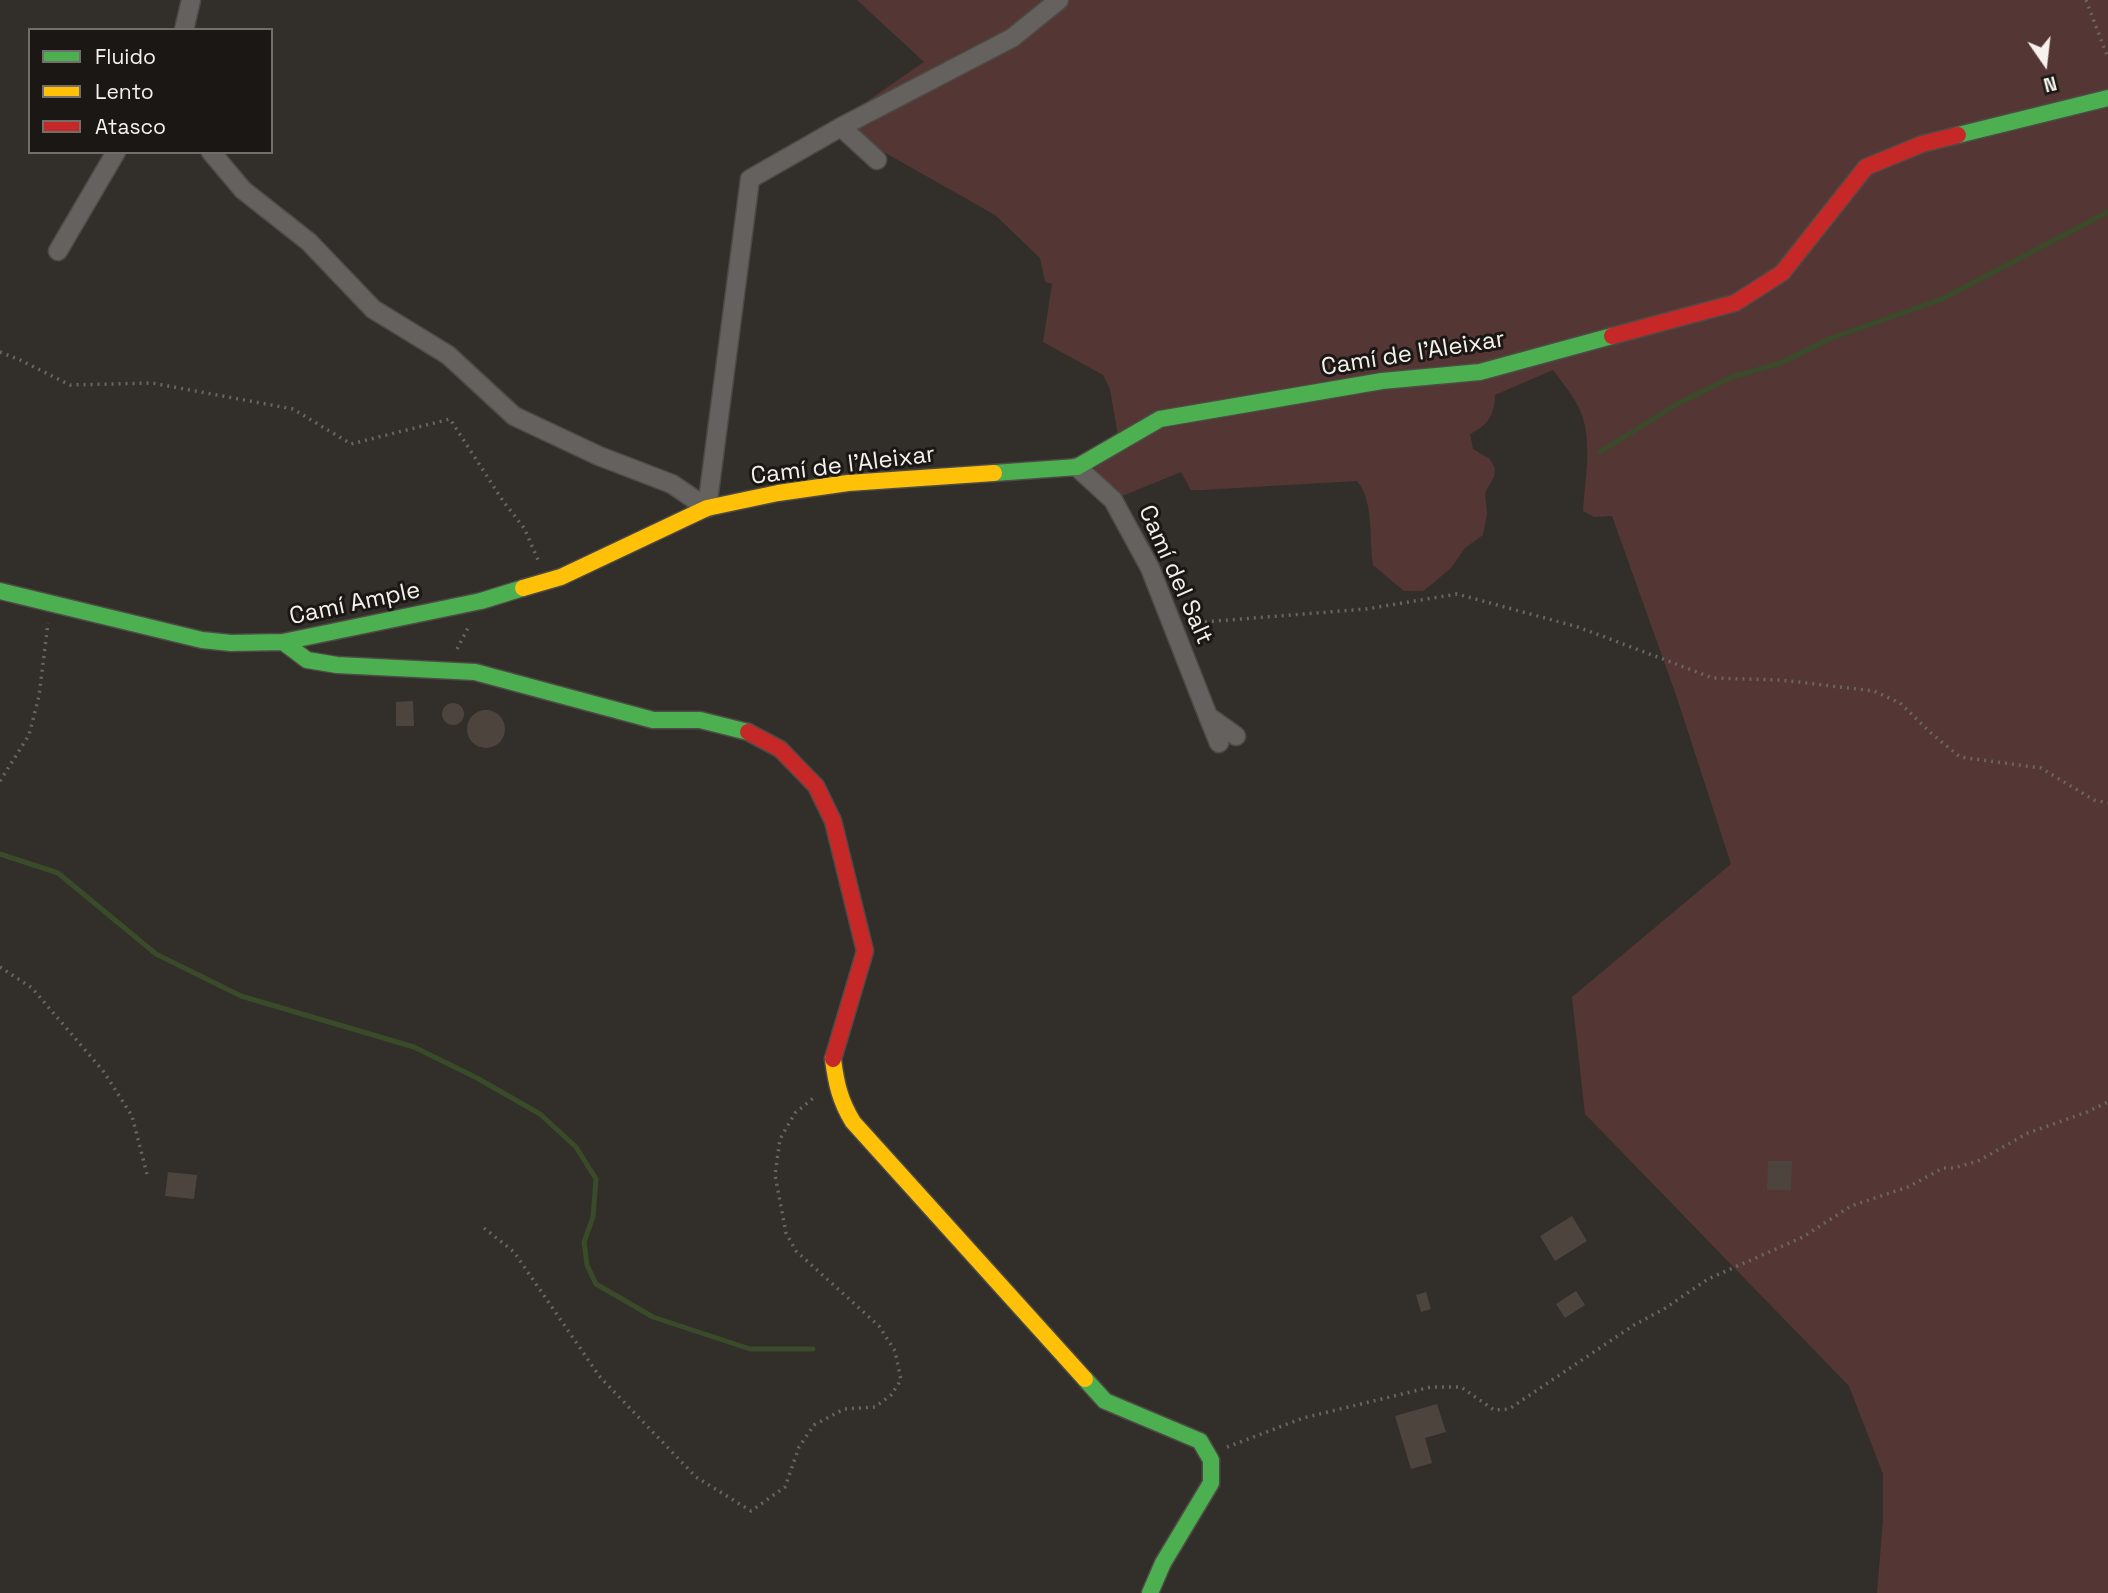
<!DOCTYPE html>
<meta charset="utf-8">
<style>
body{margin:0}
#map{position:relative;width:2108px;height:1593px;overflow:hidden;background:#322e2a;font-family:"Space Grotesk",sans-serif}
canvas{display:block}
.legend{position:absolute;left:28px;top:28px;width:245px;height:126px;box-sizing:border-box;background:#1a1714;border:2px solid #726e6a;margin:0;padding:9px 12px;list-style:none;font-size:21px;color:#f5f1ec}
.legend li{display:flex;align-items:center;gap:14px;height:35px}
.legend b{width:35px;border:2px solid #726e6a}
.north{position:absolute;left:2010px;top:28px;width:70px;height:70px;-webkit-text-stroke:5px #1a1714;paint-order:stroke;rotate:166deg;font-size:19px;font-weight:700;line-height:28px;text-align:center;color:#f5f1ec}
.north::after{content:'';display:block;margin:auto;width:24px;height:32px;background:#f5f1ec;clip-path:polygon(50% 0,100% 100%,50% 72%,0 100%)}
</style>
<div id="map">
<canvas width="2108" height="1593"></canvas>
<ul class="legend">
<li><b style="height:9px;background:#4caf50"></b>Fluido</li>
<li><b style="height:9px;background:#ffc107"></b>Lento</li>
<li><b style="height:9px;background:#c62828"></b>Atasco</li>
</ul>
<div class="north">N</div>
</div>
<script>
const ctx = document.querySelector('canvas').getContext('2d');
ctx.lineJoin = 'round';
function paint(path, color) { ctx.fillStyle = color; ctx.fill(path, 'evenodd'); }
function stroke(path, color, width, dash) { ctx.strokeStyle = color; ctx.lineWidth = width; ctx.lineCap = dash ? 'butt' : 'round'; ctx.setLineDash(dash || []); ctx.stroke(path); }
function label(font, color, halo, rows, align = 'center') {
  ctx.font = font + ' "Space Grotesk",sans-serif'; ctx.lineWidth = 6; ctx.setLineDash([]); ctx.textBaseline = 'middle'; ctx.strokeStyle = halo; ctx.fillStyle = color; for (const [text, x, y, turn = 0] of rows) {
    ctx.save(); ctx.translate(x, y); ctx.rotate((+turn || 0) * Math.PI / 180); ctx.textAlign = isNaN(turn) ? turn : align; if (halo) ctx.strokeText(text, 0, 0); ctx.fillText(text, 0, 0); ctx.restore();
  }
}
const green = new Path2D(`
 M857 0H2108V1593H1877L1883 1520V1474L1849 1386 1585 1114 1572 997 1731 864 1676 695 1612 516 1594 517 1583 511C1585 483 1591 450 1584 422 1580 403 1564 385 1553 370L1495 395C1495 415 1487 426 1470 434L1473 449 1490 459 1495 469 1494 477 1485 493 1487 514 1483 535 1465 548 1451 568 1432 584 1423 591H1404L1373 565C1369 540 1374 499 1357 481L1202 490H1191L1181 472 1115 499 1096 482 1095 467 1120 447 1110 389 1103 375 1043 342 1052 284 1045 282 1040 258 995 215 852 134 837 122 924 62Z`);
const stream = new Path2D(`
 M1600 452 1677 404 1732 377 1781 363 1829 339 1942 299 2108 212
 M0 854 58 873 156 954 241 996 414 1047 477 1078 540 1114 576 1147 596 1179 593 1217 584 1242 587 1265 596 1284 653 1317 750 1349H813`);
const building = new Path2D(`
 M413 701 414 726H396V702Z
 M442 714a11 11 0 1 1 22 0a11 11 0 1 1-22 0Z
 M467 729a19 19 0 1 1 38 0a19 19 0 1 1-38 0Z
 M1768 1161H1792L1791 1190H1767Z
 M168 1172 197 1175 194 1199 165 1196Z
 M1572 1216 1587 1241 1555 1261 1540 1236Z
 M1576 1291 1585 1305 1565 1318 1556 1304Z
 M1426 1292 1431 1309 1421 1312 1416 1295Z
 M1437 1404 1446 1432 1425 1438 1432 1463 1411 1469 1395 1416Z`);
const path = new Path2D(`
 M2086 0 2108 58
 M0 352 18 359 70 385 152 383 293 409 351 444 450 419 503 501 524 528 539 562
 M1191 623 1366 609 1457 594 1578 627 1713 678 1781 680 1874 691 1900 703 1931 733 1960 757 2041 768 2094 800 2108 803
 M457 649 470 624
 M0 781 29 735 39 696 48 623
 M0 967 32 988 104 1072 132 1116 148 1178
 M484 1228 514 1252 600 1377 696 1477 751 1511 785 1487 799 1447 814 1425 844 1409 875 1407 891 1395 901 1380 895 1351 879 1326 796 1251 786 1233 775 1175 780 1139 795 1113 816 1096
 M1227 1447 1303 1418 1431 1387H1461L1494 1410 1509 1409 1634 1325 1664 1309 1708 1279 1803 1237 1851 1206 1908 1187 1943 1168H1954L1978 1161 2028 1133 2087 1112 2108 1102`);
const street = new Path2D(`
 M184 30 191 0
 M841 127 877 160
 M211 152 243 190 309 242 373 309 448 355 514 416 599 456 672 484 707 508 750 179 841 127 1012 38 1059 0
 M58 251 116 152
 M1077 467 1113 500 1150 568 1208 716 1236 736
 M1208 716 1219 743`);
const fast = new Path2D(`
 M1958 135 2108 98
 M994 473 1077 467 1160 419 1382 381 1480 372 1612 336
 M0 591 202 640 231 643 283 642 481 601 523 588
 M283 642 307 660 337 665 475 672 653 720H700L748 732
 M1085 1379 1105 1401 1200 1441 1211 1460V1483L1163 1563 1150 1593`);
const slow = new Path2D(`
 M523 588 561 577 707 508 778 493 848 483 994 473
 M833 1059C836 1083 840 1101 853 1122L1085 1379`);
const jam = new Path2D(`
 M1612 336 1735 303 1782 273 1866 167 1922 144 1958 135
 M748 732 780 749 816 786 833 821 865 951 833 1059`);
const streetNames = [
 ["Camí de l'Aleixar",1413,354,-9],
 ["Camí de l'Aleixar",843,466,-7],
 ["Camí del Salt",1175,575,66],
 ["Camí Ample",355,604,-12]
];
paint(green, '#543734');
stroke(stream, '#394b29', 5);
paint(building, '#4e443e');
stroke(street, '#4e4b46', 21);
stroke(fast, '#4e4b46', 19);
stroke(slow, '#4e4b46', 19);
stroke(jam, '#4e4b46', 19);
stroke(path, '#686562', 3.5, [2, 5]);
stroke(street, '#64615e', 18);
stroke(fast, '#4caf50', 16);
stroke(slow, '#ffc107', 16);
stroke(jam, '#c62828', 16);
label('24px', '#f5f1ec', '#1a1714', streetNames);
</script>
